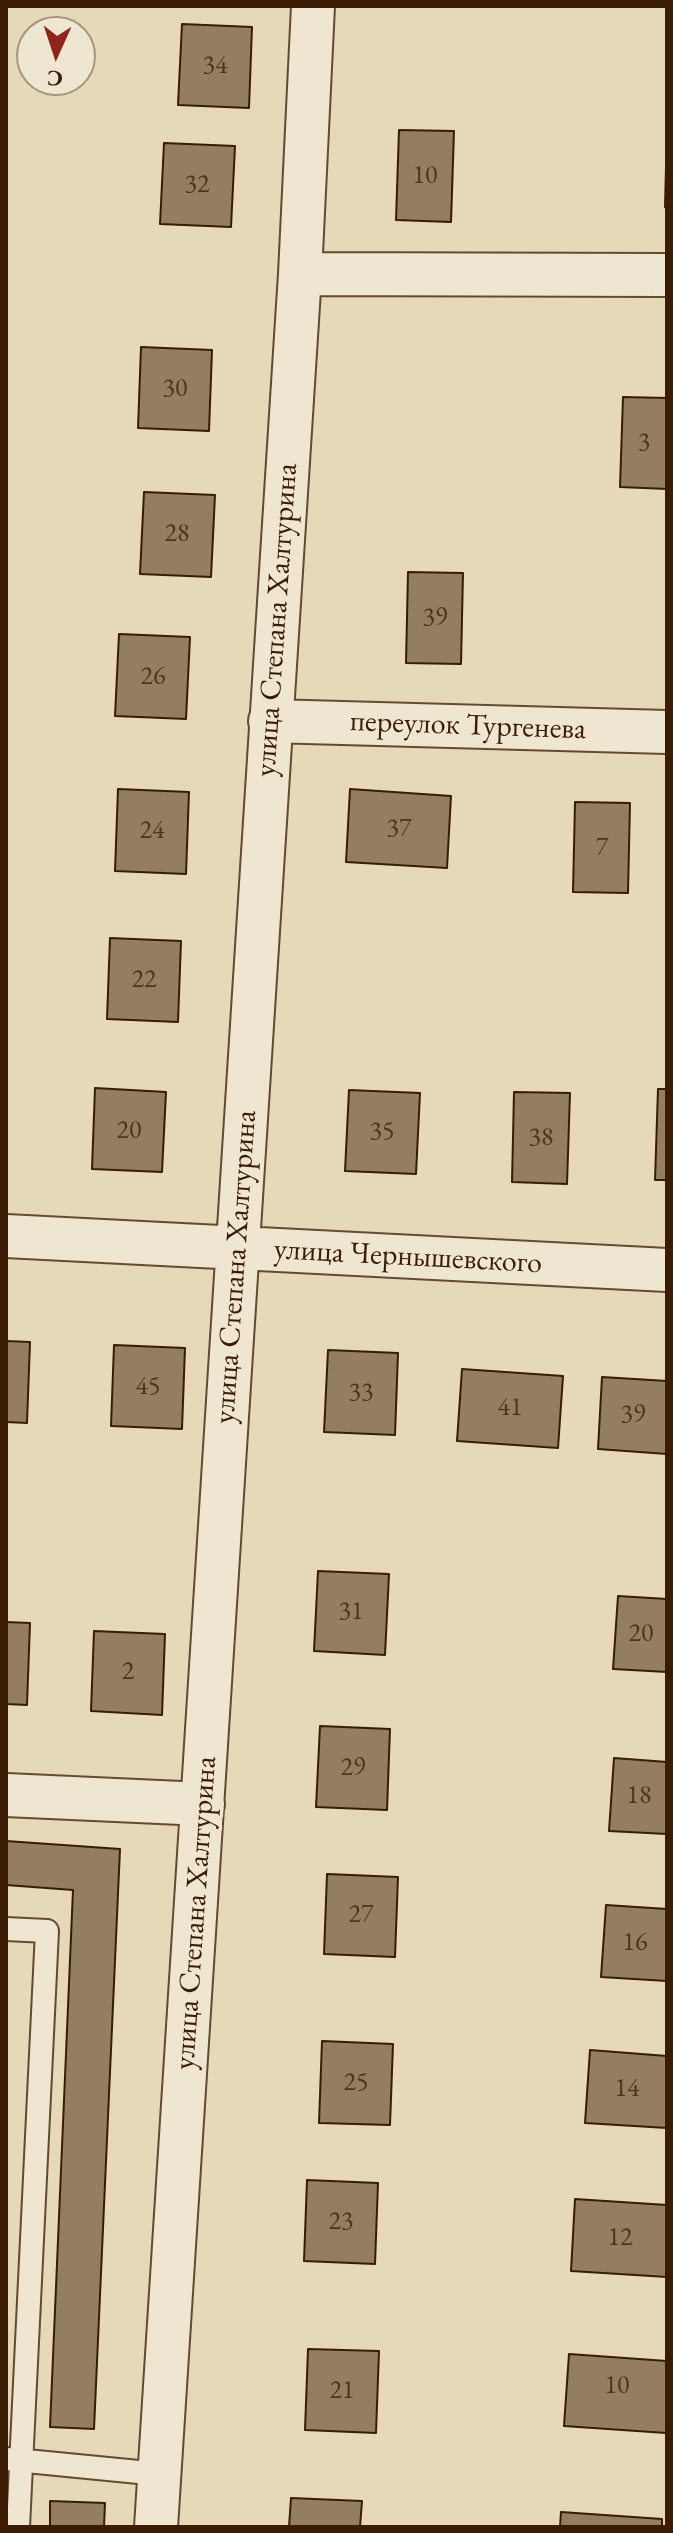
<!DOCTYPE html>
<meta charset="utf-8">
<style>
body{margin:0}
#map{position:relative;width:673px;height:2533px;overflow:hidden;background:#e5d9b7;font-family:"EB Garamond",serif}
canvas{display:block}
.frame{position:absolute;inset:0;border:8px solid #3a1b04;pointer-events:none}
.north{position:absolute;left:16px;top:16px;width:80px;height:80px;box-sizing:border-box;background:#eee6d0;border:2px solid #a6957e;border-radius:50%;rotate:183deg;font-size:22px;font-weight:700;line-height:32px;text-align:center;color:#3a1b04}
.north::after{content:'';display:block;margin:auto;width:28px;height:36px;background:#8f2418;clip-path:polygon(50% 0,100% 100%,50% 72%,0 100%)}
</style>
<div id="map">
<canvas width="673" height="2533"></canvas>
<div class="frame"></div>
<div class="north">С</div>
</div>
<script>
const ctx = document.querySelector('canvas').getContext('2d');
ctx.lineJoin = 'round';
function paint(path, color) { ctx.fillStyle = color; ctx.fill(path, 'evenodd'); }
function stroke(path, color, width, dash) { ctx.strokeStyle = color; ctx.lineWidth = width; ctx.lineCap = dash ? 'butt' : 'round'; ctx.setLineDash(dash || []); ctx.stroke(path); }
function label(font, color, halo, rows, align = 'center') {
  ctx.font = font + ' "EB Garamond",serif'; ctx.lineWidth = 7; ctx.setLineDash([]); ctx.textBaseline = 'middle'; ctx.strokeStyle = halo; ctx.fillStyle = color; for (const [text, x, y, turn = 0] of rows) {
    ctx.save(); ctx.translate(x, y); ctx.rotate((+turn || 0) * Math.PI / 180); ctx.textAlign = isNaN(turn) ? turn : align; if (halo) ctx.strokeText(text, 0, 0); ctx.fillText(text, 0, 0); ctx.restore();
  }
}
const building = new Path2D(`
 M182 24 252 27 249 108 178 105Z
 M667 125V208L665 207Z
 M399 130 454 131 451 222 396 220Z
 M164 143 235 146 231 227 160 224Z
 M141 347 212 350 209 431 138 428Z
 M623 397 667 398V489L620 487Z
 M144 492 215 495 211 577 140 574Z
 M408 572 463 573 461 664 406 663Z
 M119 634 190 637 186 719 115 716Z
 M118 789 189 792 186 874 115 871Z
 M350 789 451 796 447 868 346 862Z
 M575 802 630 803 628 893 573 892Z
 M110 938 181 941 178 1022 107 1019Z
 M95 1088 166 1092 162 1172 92 1169Z
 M658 1089H667V1180H655Z
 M349 1090 420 1093 416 1174 345 1171Z
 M514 1092 570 1093 567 1184 512 1182Z
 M6 1341 30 1342 27 1423 6 1422Z
 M114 1345 185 1348 182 1429 111 1426Z
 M328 1350 398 1353 395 1435 324 1432Z
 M462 1369 563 1376 558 1448 457 1441Z
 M602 1377 667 1381V1454L598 1449Z
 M318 1571 389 1574 385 1655 314 1651Z
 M618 1596 667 1599V1672L613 1669Z
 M6 1622 30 1623 27 1705 6 1704Z
 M94 1631 165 1634 162 1715 91 1711Z
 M320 1726 390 1729 387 1810 316 1807Z
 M614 1758 667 1762V1834L609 1831Z
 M6 1841 120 1849 94 2429 50 2427 73 1890 6 1885Z
 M327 1874 398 1877 395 1957 324 1954Z
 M606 1905 667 1909V1981L601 1977Z
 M322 2041 393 2044 390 2125 319 2123Z
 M590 2050 667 2056V2128L585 2123Z
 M307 2180 378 2183 375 2264 304 2261Z
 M575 2199 667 2205V2277L571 2271Z
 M308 2349 379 2351 376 2433 305 2430Z
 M569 2354 667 2361 666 2433 564 2426Z
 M291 2498 362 2501 360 2527H289Z
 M50 2501 105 2503 104 2527H50Z
 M561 2512 662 2519V2527H560Z`);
const service = new Path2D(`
 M6 1929 47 1931 18 2527
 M6 2459 159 2474`);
const minor = new Path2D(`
 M300 274 667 275
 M270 721 667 732
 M6 1236 667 1270
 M6 1795 203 1804
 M156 2527 300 274 313 6`);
const numberNames = [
 ["34",215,66],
 ["10",425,176],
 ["32",197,185],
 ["30",175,389],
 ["3",644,443],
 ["28",177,534],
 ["39",435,618],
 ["26",153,677],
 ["37",399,829],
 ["24",152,831],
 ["7",602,848],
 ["22",144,980],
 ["20",129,1131],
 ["35",382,1132],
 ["38",541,1138],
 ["45",148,1387],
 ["33",361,1393],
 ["41",510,1408],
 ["39",633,1415],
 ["31",351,1612],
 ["20",641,1634],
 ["2",128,1672],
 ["29",353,1768],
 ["18",639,1796],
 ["27",361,1915],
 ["16",635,1943],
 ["25",356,2083],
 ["14",627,2089],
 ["23",341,2222],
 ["12",620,2238],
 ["10",617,2386],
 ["21",342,2391]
];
const streetNames = [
 ["улица Степана Халтурина",277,620,-86],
 ["переулок Тургенева",468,726,2],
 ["улица Чернышевского",408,1257,3],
 ["улица Степана Халтурина",236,1267,-86],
 ["улица Степана Халтурина",196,1913,-86]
];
paint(building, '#937e61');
stroke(building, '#3a1b04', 2);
stroke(service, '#654a31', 26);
stroke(minor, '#654a31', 46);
stroke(service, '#eee6d0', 22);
stroke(minor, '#eee6d0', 42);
label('26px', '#50341b', null, numberNames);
label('30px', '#3a1b04', '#eee6d0', streetNames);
</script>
